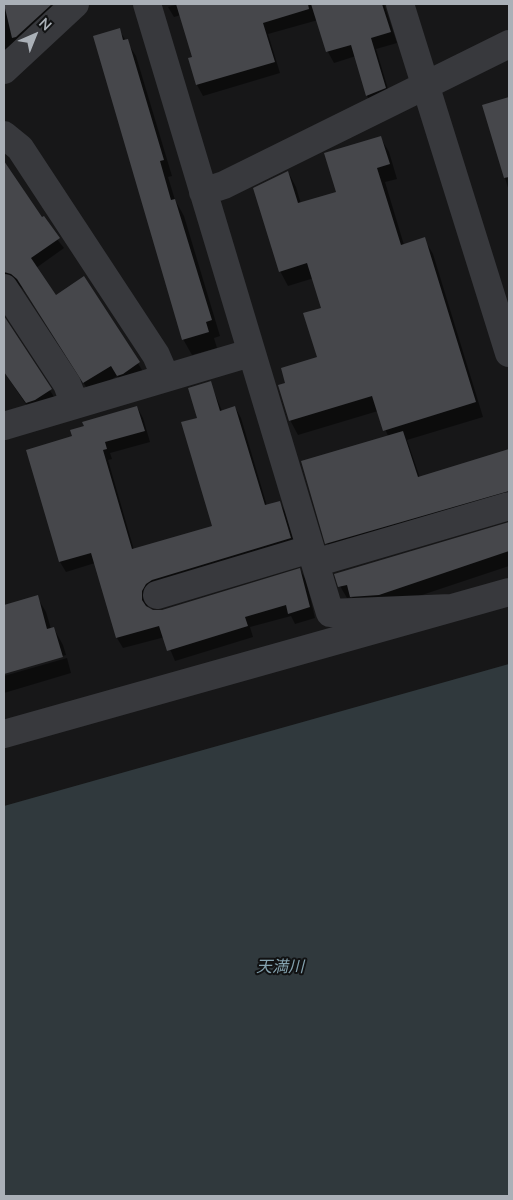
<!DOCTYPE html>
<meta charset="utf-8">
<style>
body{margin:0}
#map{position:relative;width:513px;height:1200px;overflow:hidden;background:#171718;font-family:Lato,sans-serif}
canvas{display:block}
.frame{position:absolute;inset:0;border:5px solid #aab0b7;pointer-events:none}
.north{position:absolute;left:10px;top:10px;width:50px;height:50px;-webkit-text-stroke:4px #111213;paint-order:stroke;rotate:44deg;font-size:14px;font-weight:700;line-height:20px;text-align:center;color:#aab0b7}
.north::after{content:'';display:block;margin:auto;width:18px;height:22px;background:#aab0b7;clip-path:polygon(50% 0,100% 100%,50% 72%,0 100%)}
</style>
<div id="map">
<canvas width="513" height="1200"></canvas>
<div class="frame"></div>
<div class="north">N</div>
</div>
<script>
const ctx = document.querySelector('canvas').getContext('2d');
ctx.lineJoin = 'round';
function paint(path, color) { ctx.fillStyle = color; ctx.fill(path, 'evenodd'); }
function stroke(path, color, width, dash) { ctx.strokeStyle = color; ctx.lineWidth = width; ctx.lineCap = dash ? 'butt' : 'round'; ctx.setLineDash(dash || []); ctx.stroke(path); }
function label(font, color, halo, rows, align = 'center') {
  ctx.font = font + ' Lato,"Noto Sans JP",sans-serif'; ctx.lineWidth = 4; ctx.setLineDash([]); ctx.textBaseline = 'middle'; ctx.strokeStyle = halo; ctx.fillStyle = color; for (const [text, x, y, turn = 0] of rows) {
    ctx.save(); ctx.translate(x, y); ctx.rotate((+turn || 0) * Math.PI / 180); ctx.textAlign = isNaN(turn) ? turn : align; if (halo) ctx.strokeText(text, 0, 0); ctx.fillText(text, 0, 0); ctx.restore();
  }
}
const water = new Path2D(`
 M509 664V1196H4V806Z`);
const shadow = new Path2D(`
 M14 4H51L54 17 4 52V6Z
 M179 4H384L397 43 376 49 391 99 374 107 367 96 356 56 334 63 328 52 318 20 268 34 280 73 203 96 197 85 190 59 193 58 181 15 174 17 168 7Z
 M119 30 136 56 172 176 168 177 175 200 184 216 220 336 214 338 217 348 192 355 183 339Z
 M509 98V191L483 106Z
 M380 137 389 152 397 179 385 182 404 245 424 239 433 254 483 417 407 440 420 478 509 451V504L334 555 327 543 388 436 378 411 298 435 290 420 287 384 318 358 323 308 314 278 288 286 280 271 288 172 296 187 301 204 337 193Z
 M10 172 41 219 64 248 36 268 56 297 84 278 144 373 124 385 117 376 90 393 24 290 17 284H4V176Z
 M4 318 56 400 32 413 4 372Z
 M210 382 222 411 235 407 241 418 267 506 279 502 286 513 296 549 147 602 148 608 153 611H162L300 570 306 580 315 618 295 624 291 616 250 627 253 637 175 661 165 637 123 648 117 638 95 563 66 572 60 562 74 437 137 407 143 418 150 442 110 453 112 459 108 460 134 550 214 527 198 418Z
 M509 523V566L386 607 358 608 352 597 347 598 340 586 336 574Z
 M37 597 46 612 51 629H54L63 645 66 655 4 673V606Z
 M67 658 71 673 4 693V676Z`);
const building = new Path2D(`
 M4 4H52L16 37 12 38Z
 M176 4H308L309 9 263 23 275 62 196 85 188 58 192 57Z
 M311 4H382L391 32 371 38 386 88 366 96 351 45 326 52Z
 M120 28 123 40 128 39 164 160 160 161 171 200 175 199 212 320 206 322 209 332 182 340 93 36Z
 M509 97V177L504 178 482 105Z
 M381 136 390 164 377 168 401 245 425 237 476 402 383 431 372 396 289 421 278 385 285 383 281 368 317 357 303 313 321 308 307 263 279 272 253 188 288 171 298 203 336 192 324 153Z
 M4 161 42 217 44 216 60 238 31 258 56 295 84 276 140 362 123 374 117 376 111 366 83 383 17 279 11 274 4 272Z
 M4 316 52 389 35 400 26 403 4 372Z
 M211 381 220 411 235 406 265 505 280 501 291 538 152 580 146 584 142 591V600L146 606 153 610H162L300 568 310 607 288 614 286 605 245 617 248 626 167 651 159 626 116 638 91 553 59 562 26 450 72 436 70 430 84 426 82 422 137 406 145 431 105 442 107 449 103 450 132 549 212 526 181 422 197 418 188 388Z
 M403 431 418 477 509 449V491L325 544 301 461Z
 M509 522V551L379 595 350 597 347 585 338 587 334 574Z
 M38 595 47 629 54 627 63 657 4 674V605Z`);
const street = new Path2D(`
 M147 4 330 613 451 608
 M400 4 509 353
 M4 70 75 4
 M4 135 20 148 156 355 166 378
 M203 192 224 185 509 44
 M4 288 67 384 75 405
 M4 426 250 353
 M315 563 509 506
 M157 595 310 549
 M4 734 509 592`);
const waterNames = [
 ["天満川",280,967]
];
paint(water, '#30393d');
paint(shadow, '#0007');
paint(building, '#46474b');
stroke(street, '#38393d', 28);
label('italic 16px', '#84a2af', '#111213', waterNames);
</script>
